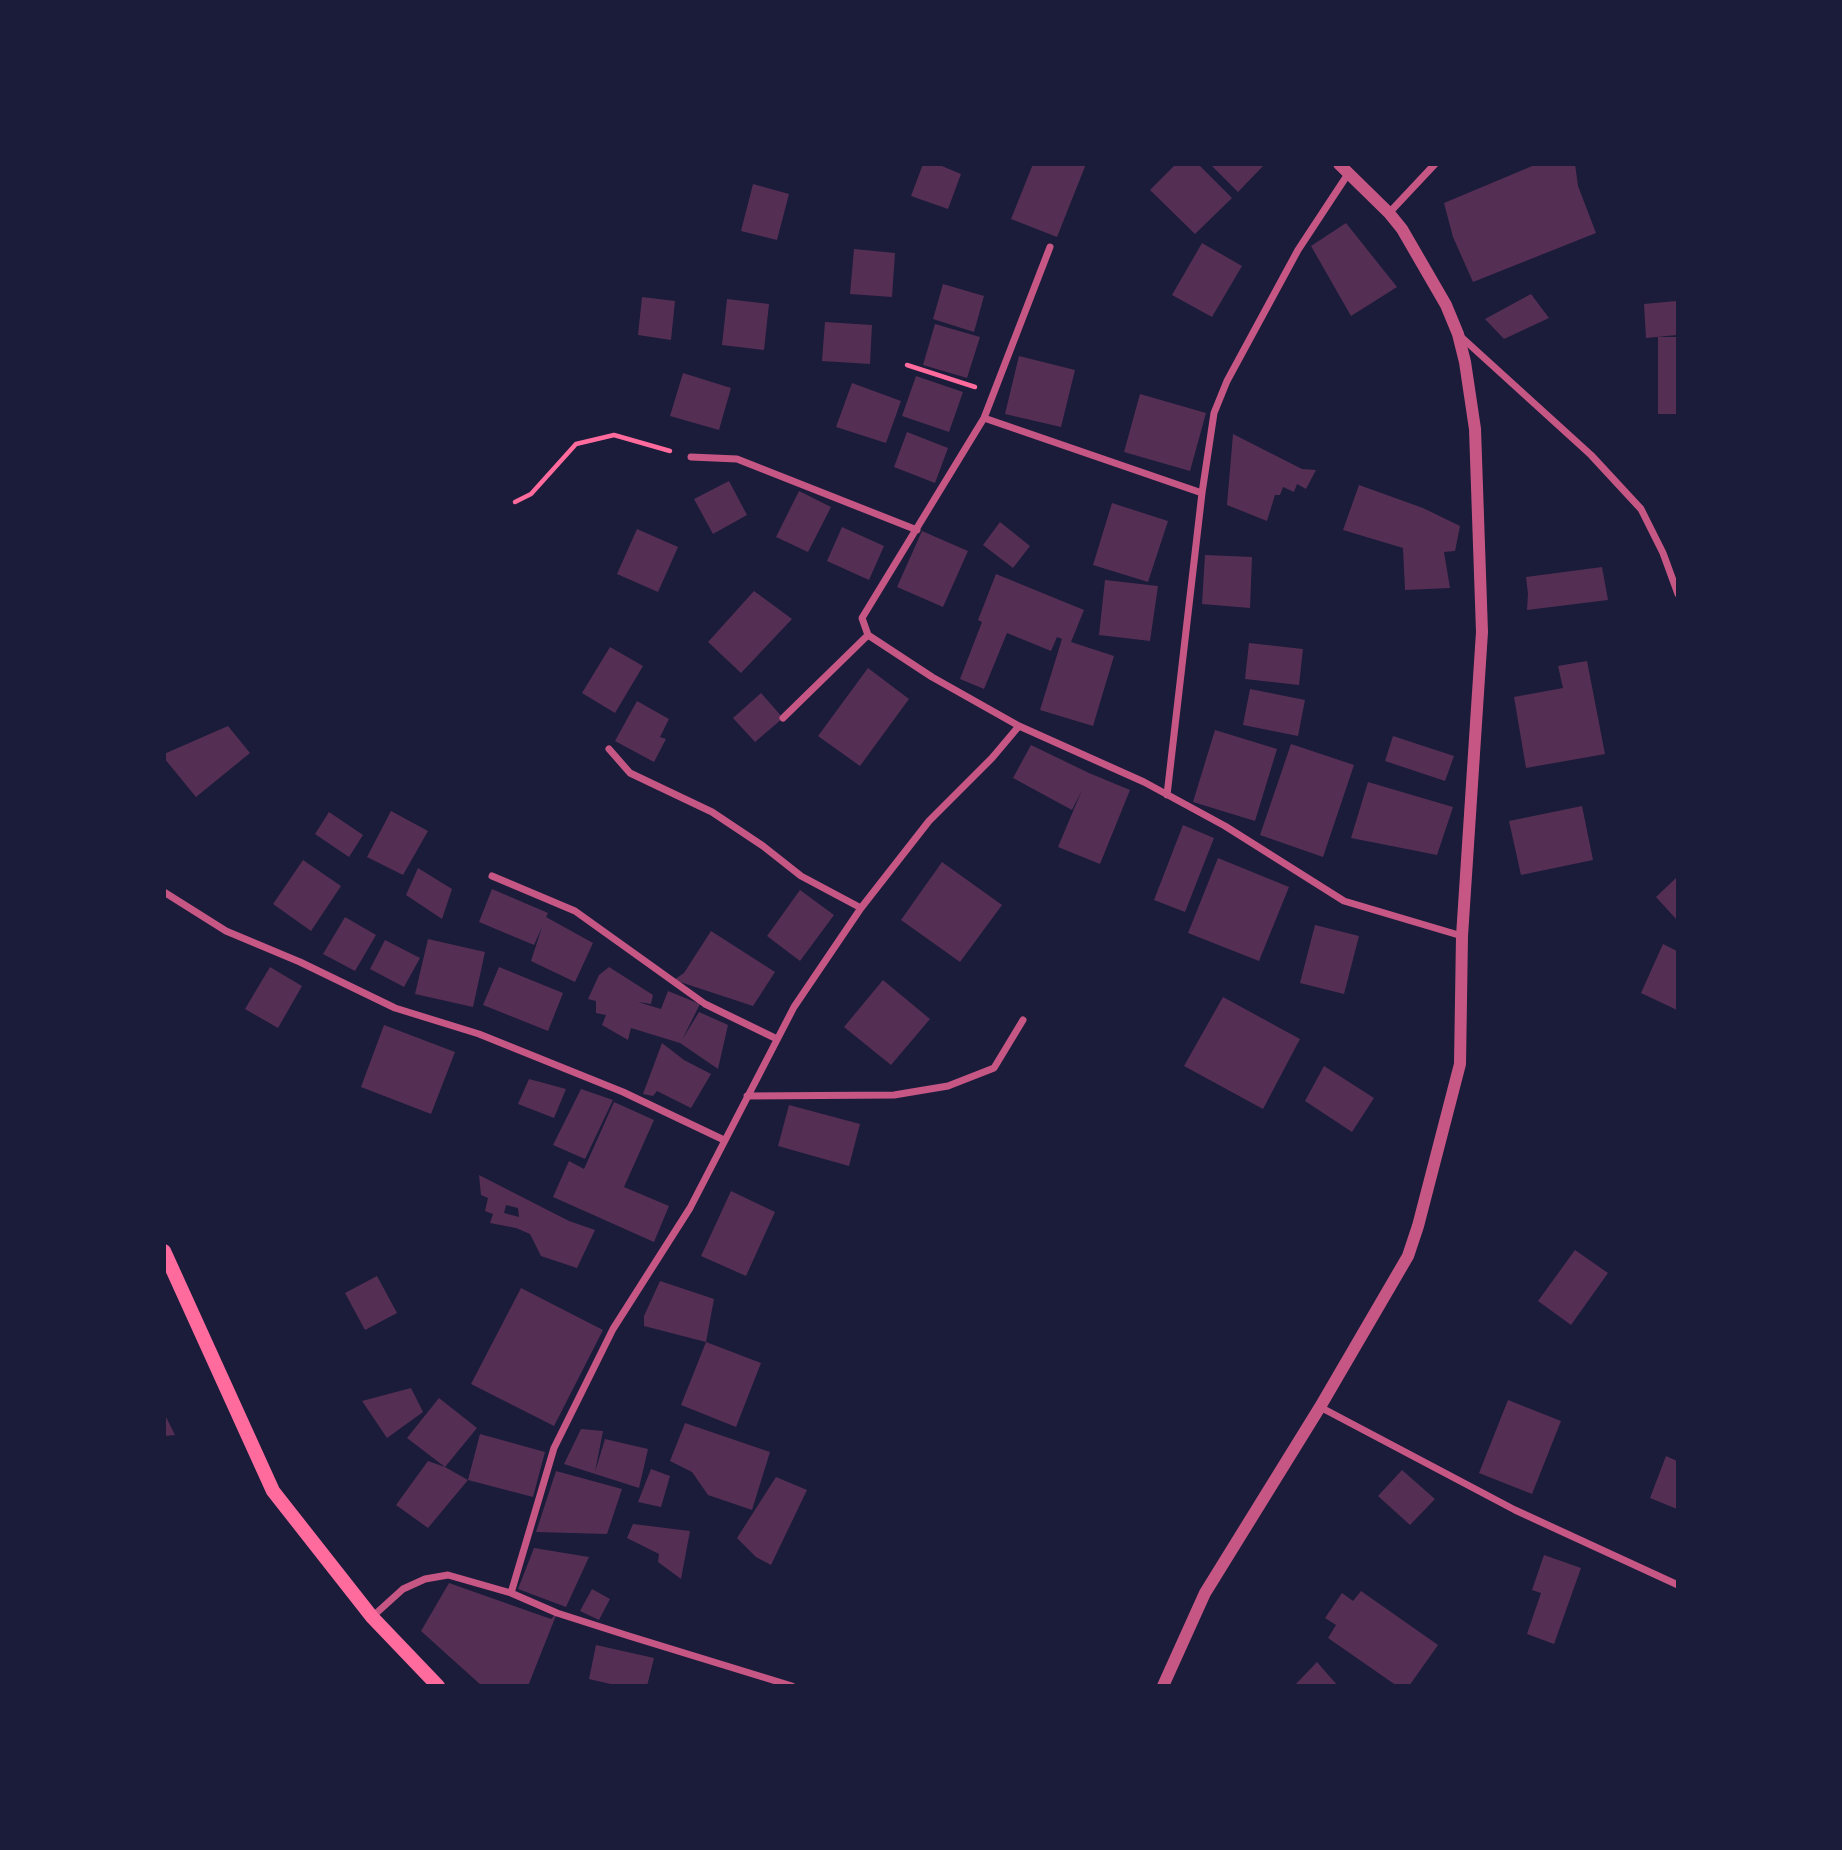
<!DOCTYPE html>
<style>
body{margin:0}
#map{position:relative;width:1842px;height:1850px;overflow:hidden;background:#1b1b3a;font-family:"Archivo Narrow",sans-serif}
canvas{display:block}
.frame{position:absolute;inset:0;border:166px solid #1b1b3a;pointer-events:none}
</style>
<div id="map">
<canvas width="1842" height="1850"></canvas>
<div class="frame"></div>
</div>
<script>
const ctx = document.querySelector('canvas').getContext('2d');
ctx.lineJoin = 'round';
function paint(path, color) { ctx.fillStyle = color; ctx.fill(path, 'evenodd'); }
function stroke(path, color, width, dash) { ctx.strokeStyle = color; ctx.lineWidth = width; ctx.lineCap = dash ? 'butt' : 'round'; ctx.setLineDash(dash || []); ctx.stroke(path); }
const building = new Path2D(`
 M923 164H937L961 174 948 209 911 196Z
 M1033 164H1086L1057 237 1011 219Z
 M1176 164H1198L1232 198 1195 234 1150 190Z
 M1210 164H1265L1238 192Z
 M1537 164H1575L1578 186 1596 233 1473 282 1453 237 1444 203Z
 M753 184 789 194 777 240 741 231Z
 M1346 223 1397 287 1351 316 1311 246Z
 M1202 243 1242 266 1212 317 1172 295Z
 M854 249 895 253 892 297 850 294Z
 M943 284 984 296 974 332 933 319Z
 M1531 294 1549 318 1504 339 1485 319Z
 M642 297 675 301 671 340 638 335Z
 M727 299 769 304 764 350 722 345Z
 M1676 301 1677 335 1646 338 1644 304Z
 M825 322 872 325 870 364 822 361Z
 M935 324 980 337 967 378 923 365Z
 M1658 337H1677V414H1658Z
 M1019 356 1075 370 1061 427 1005 414Z
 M683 373 731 388 719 430 670 416Z
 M916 376 963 392 949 432 902 416Z
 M852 383 901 401 886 443 836 427Z
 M1140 394 1206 413 1190 471 1124 452Z
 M907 432 948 448 935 483 894 467Z
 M1233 434 1302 469 1316 470 1306 489 1297 484 1294 492 1283 487 1280 495H1275L1267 521 1227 505Z
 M729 481 747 515 713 534 694 499Z
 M1359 485 1423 508 1460 526 1455 551 1444 552 1450 588 1405 590 1403 548 1343 530Z
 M799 491 831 507 808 552 776 537Z
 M1112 503 1168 521 1148 582 1093 565Z
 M1000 522 1030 546 1013 568 983 545Z
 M842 527 884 546 869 580 827 561Z
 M637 529 678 547 658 592 617 574Z
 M922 531 968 551 943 607 897 587Z
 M1205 555 1252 557 1250 608 1202 604Z
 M1602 567 1608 600 1527 610 1528 594 1526 577Z
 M996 574 1084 610 1071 642 1114 656 1093 726 1040 710 1062 639 1057 637 1051 651 1007 633 984 689 960 679 982 622 978 620Z
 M1105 580 1158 586 1150 641 1099 635Z
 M754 591 792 619 741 673 708 642Z
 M1249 643 1303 649 1299 685 1245 679Z
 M610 647 643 666 615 713 582 693Z
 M1587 661 1605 754 1526 768 1514 697 1563 688 1558 666Z
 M868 668 909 699 860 766 818 736Z
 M1250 689 1305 700 1298 736 1243 725Z
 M761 693 783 718 755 742 733 718Z
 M637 701 669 719 660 737 666 739 654 762 615 741Z
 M228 726 250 753 196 797 164 758V754Z
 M1215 730 1277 749 1255 821 1193 802Z
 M1393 736 1454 756 1445 781 1385 761Z
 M1291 744 1354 765 1323 857 1260 835Z
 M1031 745 1089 773 1130 790 1100 864 1058 847 1082 790 1072 810 1013 778Z
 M1368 782 1453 807 1437 855 1351 838Z
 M1582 806 1593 860 1521 875 1509 821Z
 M391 811 428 831 403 875 367 857Z
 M329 812 363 835 349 857 315 834Z
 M1183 825 1214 838 1185 912 1154 900Z
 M1218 858 1289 887 1259 961 1188 933Z
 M303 860 341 886 311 931 273 904Z
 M942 862 1002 905 960 962 901 920Z
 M418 868 452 889 442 919 406 895Z
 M1677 877V920L1656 897Z
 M492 889 548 913 546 917 593 943 575 982 531 961 542 927 534 945 479 922Z
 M800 890 834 915 800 961 767 936Z
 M345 917 376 935 355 971 323 954Z
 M1315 925 1359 936 1344 994 1300 983Z
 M711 931 775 972 753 1006 674 980 684 973Z
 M428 939 485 952 473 1007 415 994Z
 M385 940 420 958 404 987 370 969Z
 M1663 944 1677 951V1010L1641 993Z
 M270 967 302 986 278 1028 245 1009Z
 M499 967 563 993 548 1031 483 1005Z
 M609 967 653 995 651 1004 638 1002 661 1009 668 991 700 1004 682 1040 699 1012 728 1025 718 1069 680 1043 631 1028 628 1040 602 1025 606 1015 596 1013V1001L588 999 599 975Z
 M883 980 930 1019 891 1065 844 1027Z
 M1223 997 1300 1039 1263 1109 1184 1066Z
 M384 1025 455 1052 431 1114 361 1087Z
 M662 1043 684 1060 711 1074 691 1108 657 1091 653 1096 643 1094Z
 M1324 1066 1374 1098 1352 1132 1305 1101Z
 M529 1079 566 1089 554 1118 518 1104Z
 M581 1089 613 1100 585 1159 553 1145Z
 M614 1102 654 1120 624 1187 669 1206 654 1242 553 1197 569 1161 584 1169Z
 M789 1105 860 1124 849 1166 778 1146Z
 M479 1175 569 1221 595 1230 577 1268 541 1256 530 1234 516 1228 490 1223 493 1214 485 1211 488 1198 481 1195ZM506 1205 518 1208 519 1217 504 1213Z
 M731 1191 775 1212 746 1276 701 1256Z
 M1575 1250 1608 1273 1571 1325 1538 1301Z
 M377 1276 397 1313 365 1330 345 1293Z
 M660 1281 714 1299 706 1342 644 1326V1316Z
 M521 1288 603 1330 554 1426 471 1384Z
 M706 1342 761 1363 736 1427 681 1405Z
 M411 1388 423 1412 387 1438 362 1401Z
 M439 1398 477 1428 445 1467 468 1480 428 1528 396 1505 428 1461 445 1467 407 1438Z
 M1508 1400 1561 1421 1532 1494 1479 1473Z
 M164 1413 175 1435 164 1436Z
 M685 1423 770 1452 752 1510 708 1495 692 1472 670 1461Z
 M581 1429 603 1431 595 1472 605 1439 648 1449 639 1488 564 1464Z
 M480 1434 545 1452 533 1497 468 1480Z
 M1666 1456 1677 1461V1509L1650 1498Z
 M651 1469 670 1476 661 1507 638 1502Z
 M1402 1470 1435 1499 1410 1525 1378 1496Z
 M556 1471 622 1489 607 1534 536 1532Z
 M776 1477 807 1490 771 1565 756 1557 737 1538Z
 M633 1524 690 1531 681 1579 658 1562 659 1554 627 1538Z
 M534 1548 589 1557 566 1607 518 1589Z
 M1544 1555 1581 1568 1554 1644 1527 1634 1541 1593 1532 1590Z
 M449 1583 551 1619 557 1613 528 1686H482L421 1631Z
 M592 1589 610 1599 599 1620 580 1611Z
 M1361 1591 1438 1645 1409 1686H1397L1328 1638 1336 1625 1325 1618 1342 1593 1353 1601Z
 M596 1645 654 1658 647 1686H619L589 1679Z
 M1317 1662 1338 1686H1294Z`);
const path = new Path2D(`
 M907 365 975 387
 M515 502 531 494 576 444 614 435 670 451`);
const minor = new Path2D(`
 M1389 213 1435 164
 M1050 247 984 418 862 618 868 635 932 677 1019 726 1144 782 1225 826 1344 901 1462 936
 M1459 335 1591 455 1641 509 1663 553 1678 594
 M984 418 1202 493 1214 413 1227 381 1298 250 1348 174
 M691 457 737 459 917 530
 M783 718 868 635
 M609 749 630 773 712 812 763 846 801 876 861 908
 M1167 795 1202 493
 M492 876 575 911 705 1004 777 1039
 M164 892 226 931 300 962 395 1008 479 1034 623 1092 724 1140
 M747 1096 894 1095 948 1086 994 1068 1023 1020
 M1320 1407 1515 1510 1678 1585
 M511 1593 554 1448 613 1329 690 1208 794 1007 861 908 929 821 992 758 1019 726
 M372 1617 403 1589 425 1579 448 1575 511 1593 557 1613 629 1636 792 1686`);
const tertiary = new Path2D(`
 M1163 1686 1205 1593 1320 1407 1408 1256 1418 1226 1460 1064 1462 936 1482 632 1475 429 1465 362 1458 334 1446 305 1402 229 1389 213 1339 164`);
const secondary = new Path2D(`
 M164 1251 273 1491 372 1617 438 1686`);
paint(building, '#542f53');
stroke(path, '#ff6b9d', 4.5);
stroke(minor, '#c65784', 7);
stroke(tertiary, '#c65784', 12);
stroke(secondary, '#ff6b9d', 14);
</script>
